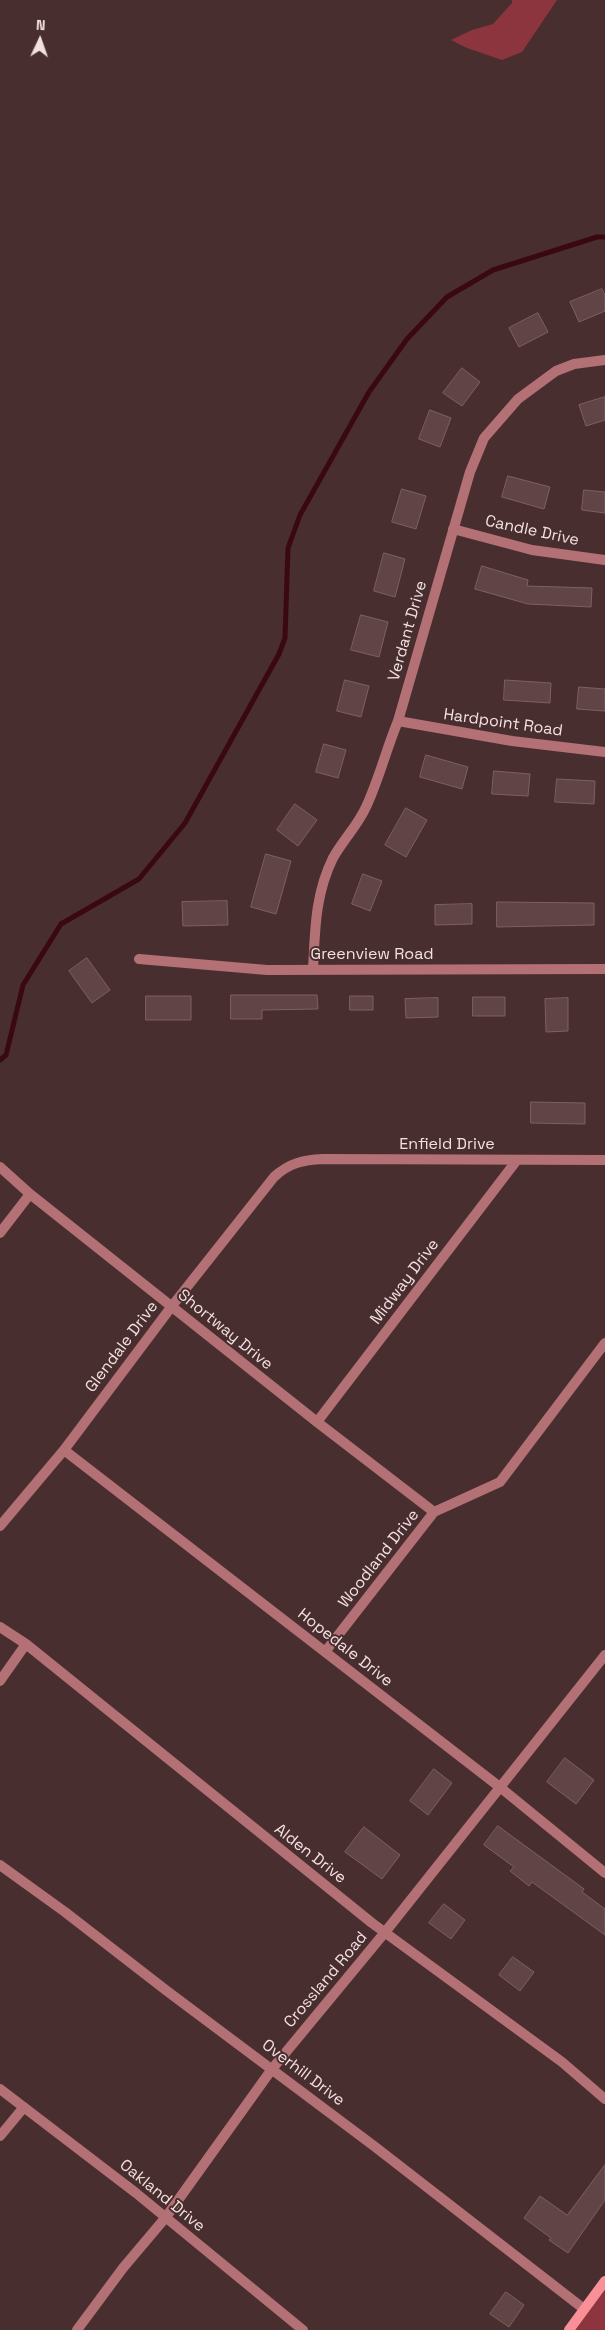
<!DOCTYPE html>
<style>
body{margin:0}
#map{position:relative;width:605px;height:2330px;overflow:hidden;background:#492e2f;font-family:"Space Grotesk",sans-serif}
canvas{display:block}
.north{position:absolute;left:15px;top:15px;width:50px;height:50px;-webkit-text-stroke:4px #492e2f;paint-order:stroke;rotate:3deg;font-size:14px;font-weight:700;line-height:20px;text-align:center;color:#f3e1e1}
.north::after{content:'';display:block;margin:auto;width:18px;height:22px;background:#f3e1e1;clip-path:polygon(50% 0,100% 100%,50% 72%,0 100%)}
</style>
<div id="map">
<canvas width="605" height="2330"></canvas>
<div class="north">N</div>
</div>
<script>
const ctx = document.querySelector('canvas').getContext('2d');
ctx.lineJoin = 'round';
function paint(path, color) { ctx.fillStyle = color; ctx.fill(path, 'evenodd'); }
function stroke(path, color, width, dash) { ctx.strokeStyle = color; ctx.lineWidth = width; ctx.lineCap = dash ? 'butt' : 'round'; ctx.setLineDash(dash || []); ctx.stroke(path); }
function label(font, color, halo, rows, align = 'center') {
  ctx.font = font + ' "Space Grotesk",sans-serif'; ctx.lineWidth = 4; ctx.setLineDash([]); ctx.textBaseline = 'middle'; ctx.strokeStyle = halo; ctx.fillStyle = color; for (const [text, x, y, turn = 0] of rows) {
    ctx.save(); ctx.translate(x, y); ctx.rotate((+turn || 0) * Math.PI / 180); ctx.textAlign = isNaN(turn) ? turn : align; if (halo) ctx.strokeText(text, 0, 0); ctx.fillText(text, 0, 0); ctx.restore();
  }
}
const green = new Path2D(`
 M512 0H557L522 52 502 60 467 48 451 40 472 30 493 24 512 3Z
 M605 2282V2330H570Z`);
const stream = new Path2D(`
 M0 1060 6 1055 23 985 61 924 139 879 185 823 279 654 285 638 288 548 300 515 369 392 407 339 447 297 493 270 597 237H605`);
const building = new Path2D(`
 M602 289 605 295V311L579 322 570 302Z
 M538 313 548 332 519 347 509 328Z
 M462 368 480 382 462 406 443 393Z
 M605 397V420L586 426 579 405Z
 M430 410 451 418 440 447 419 439Z
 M508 476 550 487 544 509 502 497Z
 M402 489 426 496 416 529 392 522Z
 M584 490 605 492V513L582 510Z
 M384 553 405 559 395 597 374 591Z
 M482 566 528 580 527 586 592 588 591 607 528 604 475 589Z
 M361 615 388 622 379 657 351 650Z
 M345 680 369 686 361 717 337 711Z
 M505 680 551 683 550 703 504 700Z
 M579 687 605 689V711L577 709Z
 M324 744 346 750 338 778 316 772Z
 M426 755 468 767 462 789 420 777Z
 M494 771 530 774 528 796 492 794Z
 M557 779 595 781 594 804 555 802Z
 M295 804 317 820 298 846 277 830Z
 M406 808 427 820 406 857 385 845Z
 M266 854 291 861 276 914 251 907Z
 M363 874 382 881 370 911 352 904Z
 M227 901 228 925 183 926 182 902Z
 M497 902 594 903V925L497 927Z
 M472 904V924L435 925V905Z
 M87 958 110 990 92 1003 69 971Z
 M231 995H317L318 1009 262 1010V1019H231Z
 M146 996H191V1020H146Z
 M350 996H373V1010H350Z
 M473 997H505V1016H473Z
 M438 998V1017L406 1018 405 999Z
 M568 998V1031L546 1032 545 999Z
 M531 1102 585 1103V1124L531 1123Z
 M565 1758 594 1780 576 1804 547 1782Z
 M434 1769 452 1783 428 1815 410 1801Z
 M498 1826 584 1889 582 1892 605 1909V1935L532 1882 529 1886 510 1871 514 1867 484 1845Z
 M364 1827 400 1855 382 1879 345 1852Z
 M444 1904 465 1920 451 1939 429 1923Z
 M513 1957 534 1972 520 1991 499 1975Z
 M605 2165V2200L568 2253 549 2240 551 2238 524 2218 540 2196 567 2215Z
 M506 2292 524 2305 509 2327 490 2314Z`);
const minor = new Path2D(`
 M453 529 532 550 605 560
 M398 721 512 741 605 752
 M139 959 267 970 605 969
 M313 970C315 931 315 894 333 858 343 840 358 825 366 807 379 779 386 750 398 721L470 472 484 438 518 399 556 371 574 364 605 360
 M0 1167 30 1194 317 1422 434 1512
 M0 1233 30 1194
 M317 1422 517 1160
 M64 1450 501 1788 605 1873
 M0 1526 64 1450 172 1306 274 1177C289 1163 303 1160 323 1159L605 1160
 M0 1627 26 1644 372 1923 562 2062 605 2099
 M325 1652 434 1512 500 1482 605 1343
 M0 1681 26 1644
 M0 1865 65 1912 167 1991 374 2146 584 2309
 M0 2089 136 2193 303 2330
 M0 2136 24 2107
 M77 2330 123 2268 166 2217 272 2069 386 1931 605 1655`);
const secondary = new Path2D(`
 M569 2330 605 2281`);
const streetNames = [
 ["Candle Drive",532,531,12],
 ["Verdant Drive",408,631,-74],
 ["Hardpoint Road",503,723,8],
 ["Greenview Road",372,955],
 ["Enfield Drive",447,1145],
 ["Midway Drive",405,1282,-53],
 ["Shortway Drive",225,1330,39],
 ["Glendale Drive",122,1347,-53],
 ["Woodland Drive",379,1559,-52],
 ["Hopedale Drive",345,1648,38],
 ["Alden Drive",310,1854,38],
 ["Crossland Road",326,1980,-50],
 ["Overhill Drive",303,2073,37],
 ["Oakland Drive",162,2196,39]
];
paint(green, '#8c353f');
stroke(stream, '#3a0811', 5);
paint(building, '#614445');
stroke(building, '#7f6061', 1);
stroke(minor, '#b47175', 10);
stroke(secondary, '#fa9097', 10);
label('16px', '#f3e1e1', '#492e2f', streetNames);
</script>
